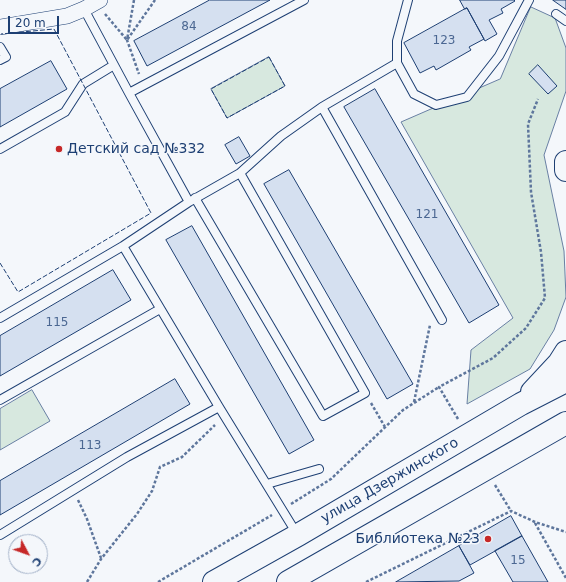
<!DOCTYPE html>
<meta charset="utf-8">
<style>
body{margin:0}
#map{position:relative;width:566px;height:582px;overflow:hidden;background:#f4f7fb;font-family:"DejaVu Sans",sans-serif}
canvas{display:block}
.north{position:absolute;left:8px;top:534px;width:40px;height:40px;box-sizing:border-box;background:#f4f7fb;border:1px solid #9eadc5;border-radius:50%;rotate:131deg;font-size:11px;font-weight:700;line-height:16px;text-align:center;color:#1d3f73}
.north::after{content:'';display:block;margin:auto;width:14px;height:18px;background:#c62828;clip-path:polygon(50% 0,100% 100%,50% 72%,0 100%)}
.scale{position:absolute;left:8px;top:16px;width:51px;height:18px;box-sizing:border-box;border:2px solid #1d3f73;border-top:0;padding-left:5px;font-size:12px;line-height:14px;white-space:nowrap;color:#1d3f73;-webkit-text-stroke:3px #f4f7fb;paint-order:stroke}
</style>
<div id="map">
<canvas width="566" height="582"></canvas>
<div class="north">С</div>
<div class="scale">20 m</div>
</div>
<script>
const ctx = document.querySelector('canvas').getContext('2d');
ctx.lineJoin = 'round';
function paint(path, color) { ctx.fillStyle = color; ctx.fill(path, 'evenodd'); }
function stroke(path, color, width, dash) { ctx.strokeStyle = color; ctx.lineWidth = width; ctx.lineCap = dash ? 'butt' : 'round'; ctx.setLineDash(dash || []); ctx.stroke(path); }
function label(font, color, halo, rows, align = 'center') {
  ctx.font = font + ' "DejaVu Sans",sans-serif'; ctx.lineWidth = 3; ctx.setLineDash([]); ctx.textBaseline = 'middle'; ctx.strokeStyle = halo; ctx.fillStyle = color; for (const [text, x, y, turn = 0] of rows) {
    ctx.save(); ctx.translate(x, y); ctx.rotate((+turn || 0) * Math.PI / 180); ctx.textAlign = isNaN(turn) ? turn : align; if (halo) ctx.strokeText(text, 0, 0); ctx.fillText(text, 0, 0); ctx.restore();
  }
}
const green = new Path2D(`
 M531 7 555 18 566 48V91L544 155 564 251 566 297 554 330 530 369 467 404 471 350 513 318 401 122 500 79Z
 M269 57 285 86 227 118 211 89Z
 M32 390 50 421 0 450V409Z`);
const building = new Path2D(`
 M210 0H270L147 66 134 41Z
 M460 0H514L515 1 501 9 503 13 489 20 497 34 485 41 467 8 465 9Z
 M553 0H566V9Z
 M467 8 484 39 469 47 471 50 436 70 434 66 420 73 404 43Z
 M51 61 67 89 0 127V89Z
 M538 65 557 86 548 94 529 74Z
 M375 89 499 305 469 323 344 107Z
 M239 137 250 156 236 164 225 145Z
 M289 170 413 384 387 399 264 184Z
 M192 226 314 440 289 454 166 240Z
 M113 270 131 300 0 376V336Z
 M175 379 190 404 0 515V481Z
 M511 516 522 536 470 565 459 546Z
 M522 536 548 582H513L495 551Z
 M459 546 474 573 459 581 396 582Z`);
const path = new Path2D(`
 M134 0 127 40 139 74
 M105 14 127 40 155 0
 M414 402 430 325
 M371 403 385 427
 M458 419 439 387 493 358 526 328 545 298 541 252 531 192 528 124 538 99
 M495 485 511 511
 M78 500 87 519 101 558
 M291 504 331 479 403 410 439 387
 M535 523 566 578
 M87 582 101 559 137 514 152 491 160 467 182 457 215 425
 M158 582 272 515
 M366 582 511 511 535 522 566 532`);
const lane = new Path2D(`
 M84 9 129 93 189 202
 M556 14 566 21
 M0 47 6 57 0 60
 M397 63 414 94 436 105 467 97 499 56 529 0
 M129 93 304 0
 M322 107 442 320
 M0 149 65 112 83 84 114 65
 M195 198 323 416 365 393 240 173
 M123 246 219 407 297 534
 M0 318 123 246 189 202 240 173 281 136 322 107 397 63V41L408 0
 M0 400 160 309
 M267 484 319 469
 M0 535 127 457 219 407`);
const street = new Path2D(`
 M0 27 67 16 84 9 100 0`);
const secondary = new Path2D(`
 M566 162V170
 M532 392 559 363 566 352
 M214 582 298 535 521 404 566 381
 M288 582 566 423`);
const fence = new Path2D(`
 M269 57 285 86 227 118 211 89Z
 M0 263 18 292 151 213 54 29 1 34`);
const markers = [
 [59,149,4,"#c62828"],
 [488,539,4,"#c62828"]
];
const numberNames = [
 ["84",189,27],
 ["123",444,41],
 ["121",427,215],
 ["115",57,323],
 ["113",90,446],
 ["15",518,561]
];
const poiNames = [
 ["Детский cад №332",67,149],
 ["Библиотека №23",480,539,"right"]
];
const streetNames = [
 ["улица Дзержинского",390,481,-30]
];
paint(green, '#d7e8df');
stroke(green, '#687fa3', 1);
paint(building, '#d5e0f0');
stroke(building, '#1d3f73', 1);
stroke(lane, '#1d3f73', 10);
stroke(street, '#1d3f73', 16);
stroke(secondary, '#1d3f73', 24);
stroke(path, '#5e769c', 2.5, [3, 2]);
stroke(lane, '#f4f7fb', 8);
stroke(street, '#f4f7fb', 15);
stroke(secondary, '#f4f7fb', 22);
stroke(fence, '#1d3f73', 1, [5, 2]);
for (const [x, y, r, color] of markers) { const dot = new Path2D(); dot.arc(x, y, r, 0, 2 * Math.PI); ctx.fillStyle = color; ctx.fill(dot); stroke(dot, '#f4f7fb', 1.5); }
label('12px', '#4b6792', null, numberNames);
label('14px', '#1d3f73', '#f4f7fb', poiNames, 'left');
label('14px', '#1d3f73', '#f4f7fb', streetNames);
</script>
